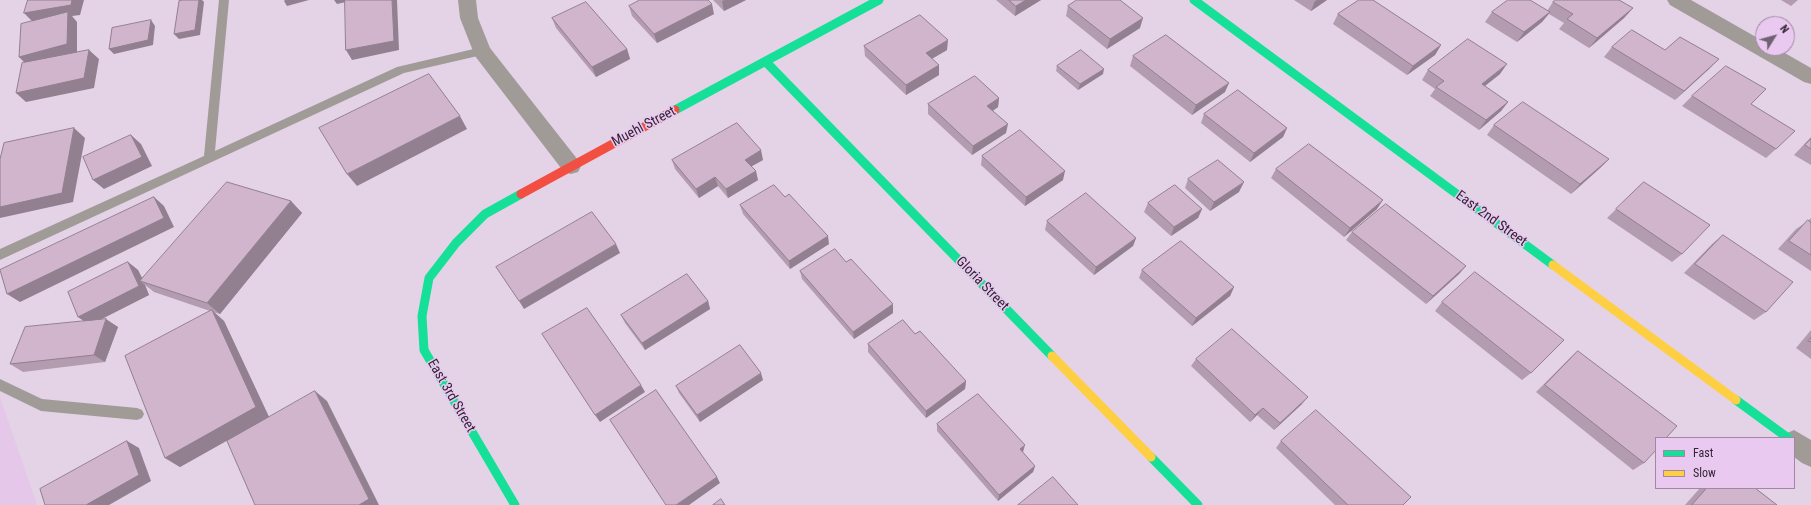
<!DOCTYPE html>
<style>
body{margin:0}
#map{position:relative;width:1811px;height:505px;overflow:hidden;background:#e4d2e7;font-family:"Roboto Condensed",sans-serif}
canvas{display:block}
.legend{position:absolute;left:1655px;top:437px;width:140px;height:52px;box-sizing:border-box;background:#eac9f0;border:1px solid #a087a5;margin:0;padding:5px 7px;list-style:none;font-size:12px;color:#322534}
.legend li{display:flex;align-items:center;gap:8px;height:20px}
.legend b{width:20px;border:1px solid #a087a5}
.north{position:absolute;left:1755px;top:16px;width:40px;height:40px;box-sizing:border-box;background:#eac9f0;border:1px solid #a087a5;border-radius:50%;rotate:53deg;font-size:11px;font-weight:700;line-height:16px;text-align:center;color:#322534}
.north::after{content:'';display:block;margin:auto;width:14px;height:18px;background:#706273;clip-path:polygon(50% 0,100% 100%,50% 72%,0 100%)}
</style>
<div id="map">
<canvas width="1811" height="505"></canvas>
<ul class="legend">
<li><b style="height:5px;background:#16e098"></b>Fast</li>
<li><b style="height:5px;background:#ffcf43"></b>Slow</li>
</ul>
<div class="north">N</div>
</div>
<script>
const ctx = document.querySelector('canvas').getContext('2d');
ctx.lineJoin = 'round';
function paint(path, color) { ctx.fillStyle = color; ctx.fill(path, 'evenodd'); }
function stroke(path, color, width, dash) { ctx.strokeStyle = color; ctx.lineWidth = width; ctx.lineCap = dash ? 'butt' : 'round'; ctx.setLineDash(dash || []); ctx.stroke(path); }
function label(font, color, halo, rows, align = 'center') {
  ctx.font = font + ' "Roboto Condensed",sans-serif'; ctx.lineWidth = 3; ctx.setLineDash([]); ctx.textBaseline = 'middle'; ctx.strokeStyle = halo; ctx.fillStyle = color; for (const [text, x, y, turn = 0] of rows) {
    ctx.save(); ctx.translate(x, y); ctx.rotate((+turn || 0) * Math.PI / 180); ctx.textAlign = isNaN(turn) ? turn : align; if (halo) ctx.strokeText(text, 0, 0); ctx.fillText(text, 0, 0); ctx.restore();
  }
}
const built = new Path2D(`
 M0 397 37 505H0Z`);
const lane = new Path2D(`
 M219 0H229L215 151 397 67 482 47 487 51 482 55 404 73 0 260V249L204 156Z
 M0 379 42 399 137 408 142 410 144 414 142 418 137 420 41 411 0 391Z`);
const street = new Path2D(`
 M458 0H476L478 18 490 48 578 160 581 166 578 172 571 174 564 172 475 56 460 18Z
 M1667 0H1691L1763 41V48H1776L1811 68V84L1804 82 1670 5Z
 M1794 430 1811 440V467L1802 463 1794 457V438H1783L1785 434Z`);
const fast = new Path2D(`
 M1194 0 1553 265
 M766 62 1052 356
 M675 110 879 0
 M1736 400 1788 438
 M1151 457 1198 505
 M515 505 424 350 422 316 429 278 456 243 485 214 521 194`);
const slow = new Path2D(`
 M1553 265 1736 400
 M1052 356 1151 457`);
const jam = new Path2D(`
 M521 194 675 110`);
const wall = new Path2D(`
 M713 0H746L724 11Z
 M996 0H1041L1015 16Z
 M1294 0H1327L1311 11Z
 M1781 0H1798L1791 6Z
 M1553 2 1633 8 1624 18 1589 48 1559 29 1564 23 1549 14 1542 22 1517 42 1485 22 1492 12 1547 11Z
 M629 6 714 14 657 43 632 16Z
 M1068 6 1140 28 1107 49 1066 16Z
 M1338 14 1441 45 1435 55 1407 75 1333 24Z
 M552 18 627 49 630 59 596 77 556 28Z
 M864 46 947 50 932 59 939 75 906 95 865 56Z
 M1612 47 1665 50 1709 69 1675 100 1604 57Z
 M1133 56 1225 92 1192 115 1130 66Z
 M1057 66 1103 74 1078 90 1056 71Z
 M1428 70 1500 74 1484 86 1508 102 1501 111 1479 130 1430 96 1435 89 1422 80Z
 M1692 96 1751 104 1776 149 1766 158 1682 106Z
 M999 98 998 107 993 111 1006 133 972 155 928 114V104Z
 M1204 114 1287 128 1283 137 1250 162 1201 123Z
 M1494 125 1609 159 1600 168 1571 194 1487 135Z
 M1811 137V165L1794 155Z
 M982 156 1063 180 1025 206 981 165Z
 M672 160H763L751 166 758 180 728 198 718 186 699 198 675 169Z
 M1276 169 1377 209 1344 237 1271 178Z
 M1188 179 1239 192 1210 211 1185 188Z
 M1644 182 1682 254 1672 262 1607 218Z
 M785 197 829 244 790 269 743 214 740 205Z
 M291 201 302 213 220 314 213 312 224 321 269 417 180 467 165 458 210 311 154 292 145 285 149 295 101 319 118 327 105 362 23 372 10 364 84 321 78 317 128 262 138 270 142 278Z
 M1148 203 1202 209 1198 218 1171 236 1144 212Z
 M1811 218V271L1778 249 1796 229 1808 221Z
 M1047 221 1136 238 1133 246 1094 275 1045 230Z
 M1352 232 1466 266 1459 274 1426 304 1346 240Z
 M1723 235 1766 312 1754 320 1684 273 1712 244Z
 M846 262 893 313 854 339 802 279 800 271Z
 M1142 270 1234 287 1230 296 1192 326 1139 278Z
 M708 301 710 309 645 350 625 323 621 315Z
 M1442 302 1531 373 1522 380 1435 311Z
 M1811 330V359L1796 348Z
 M915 334 966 381 965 389 926 418 868 352V344Z
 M1578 351 1644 463 1633 470 1536 392 1569 359Z
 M1196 359 1302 404 1274 430 1257 415 1250 422 1191 366Z
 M763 380 700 422 679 393 676 386Z
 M937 424 1023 452H1022L1035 466 1033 472 998 501 937 431Z
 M1281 441 1403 505H1335L1276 448Z
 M1700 488H1755L1777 505H1685Z`);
const shadedWall = new Path2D(`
 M72 0H84L80 15 72 16 77 22V54L29 67 19 57 34 23 24 13Z
 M199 0H202L204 2 200 35 179 39 174 34Z
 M285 0H309L287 6 284 1Z
 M334 0H355L337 4Z
 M392 0H397L399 50 352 60 346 50Z
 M725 0H746L724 11 722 1Z
 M1026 0H1041L1015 16 1016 6Z
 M1317 0H1327L1311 11 1315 1Z
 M712 4 714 14 657 43 654 34Z
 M1633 8 1624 18 1589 48 1597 38Z
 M1550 12 1542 22 1517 42 1524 32Z
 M1143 18 1140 28 1107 49 1110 39Z
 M151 20 155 26 153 45 114 54 109 49Z
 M948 40 947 50 926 62V53Z
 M1441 45 1435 55 1407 75 1413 66Z
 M627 49 630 59 596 77 592 67Z
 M89 50 99 59 94 88 26 102 16 93Z
 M1719 59 1709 69 1675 100 1684 91Z
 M1507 64 1500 74 1475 94 1482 84Z
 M939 65V75L906 95V85Z
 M1104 69 1103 74 1078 90 1080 84Z
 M1229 83 1225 92 1192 115 1196 105Z
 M999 98 998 107 986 115 987 106Z
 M1508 102 1501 111 1479 130 1486 120Z
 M460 116 467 129 357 186 347 174Z
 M1008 124 1006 133 972 155 973 146Z
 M74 128 85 138 73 202 0 218V207Z
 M1287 128 1283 137 1250 162 1254 153Z
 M131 135 141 144 152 166 104 189 93 180Z
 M761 150 763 160 747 169 745 160Z
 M1609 159 1600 168 1571 194 1580 184Z
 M756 171 758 180 728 198 726 189Z
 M1065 171 1063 180 1025 206 1026 197Z
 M715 177 718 186 699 198 696 189Z
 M1244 182 1239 192 1210 211 1214 202Z
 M154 197 164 206 174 227 20 302 7 294Z
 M1383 200 1377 209 1344 237 1350 228Z
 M291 201 302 213 220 314 207 303Z
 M1202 209 1198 218 1171 236 1174 227Z
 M828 236 829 244 790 269 789 261Z
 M1136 238 1133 246 1094 275 1096 267Z
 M616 244 620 253 524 309 519 301Z
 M128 262 138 270 144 282 140 281 145 285 149 295 90 325 78 317Z
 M1466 266 1459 274 1426 304 1433 296Z
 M1234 287 1230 296 1192 326 1196 318Z
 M708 301 710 309 645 350 642 343Z
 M893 304V313L854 339 853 332Z
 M212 310 224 321 269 417 180 467 165 458Z
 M106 319 118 327 105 362 94 355Z
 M761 373 763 380 700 422 697 415Z
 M966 381 965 389 926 418V411Z
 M641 385 645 392 600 422 595 415Z
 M315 391 327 401 379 505H359Z
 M1308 397 1302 404 1274 430 1280 423Z
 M1263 408 1257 415 1250 422 1255 415Z
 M127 441 139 448 151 481 109 505H86Z
 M1025 445 1023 452 1018 456 1020 449Z
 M1035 466 1033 472 998 501 999 495Z
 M717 477 720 483 689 505H676Z`);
const building = new Path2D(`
 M28 0H72L71 5 24 13Z
 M184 0H199L195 30 174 34 179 1Z
 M345 0H392L394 41 346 50Z
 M640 0H708L712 4 654 34 629 6Z
 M1009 0H1026L1016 6Z
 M1077 0H1120L1143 18 1110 39 1068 6Z
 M1359 0H1373L1441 45 1413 66 1338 14Z
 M1508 0H1530L1550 12 1524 32 1492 12Z
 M1556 0H1619L1633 8 1597 38 1567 19 1573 14 1553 2Z
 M586 2 627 49 592 67 552 18Z
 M68 12 67 44 19 57 21 24Z
 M920 15 948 40 926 53 939 65 906 85 864 46Z
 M151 20 148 40 109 49 112 28Z
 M1632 30 1665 50 1680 37 1719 59 1684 91 1612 47Z
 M1166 35 1229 83 1196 105 1133 56Z
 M1468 39 1507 64 1482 84 1508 102 1486 120 1436 87 1444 81 1428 70Z
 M89 50 84 78 16 93 22 63Z
 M1081 50 1104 69 1080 84 1057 66Z
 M1726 66 1766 89 1751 104 1795 131 1776 149 1692 96Z
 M429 74 460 116 347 174 319 128Z
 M975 76 999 98 987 106 1008 124 973 146 928 104Z
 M1238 90 1287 128 1254 153 1204 114Z
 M1523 102 1609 159 1580 184 1494 125Z
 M737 123 761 150 745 160 756 171 726 189 715 177 696 189 672 160Z
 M74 128 62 193 0 207V159L4 143Z
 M1020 130 1065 171 1026 197 982 156Z
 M131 135 142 157 93 180 83 157Z
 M1811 139V149L1805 145Z
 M1309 144 1383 200 1350 228 1276 169Z
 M1218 160 1244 182 1214 202 1188 179Z
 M227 182 291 201 207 303 140 281Z
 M1644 182 1710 225 1682 254 1616 209Z
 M774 185 785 197 789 194 828 236 789 261 740 205Z
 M1175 185 1202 209 1174 227 1148 203Z
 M1086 193 1136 238 1096 267 1047 221Z
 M154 197 164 218 7 294 0 270Z
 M1386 204 1466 266 1433 296 1352 232Z
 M592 212 616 244 519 301 496 267Z
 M1808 220 1811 223V255L1789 241Z
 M1723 235 1793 282 1766 312 1695 264Z
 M1181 241 1234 287 1196 318 1142 270Z
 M835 249 846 262 851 259 893 304 853 332 800 271Z
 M128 262 139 286 78 317 68 292Z
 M1475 272 1564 340 1531 373 1442 302Z
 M687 274 708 301 642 343 621 315Z
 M587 308 641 385 595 415 542 334Z
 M212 310 256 407 165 458 125 356Z
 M106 319 94 355 10 364 25 327Z
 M903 320 915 334 920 331 966 381 926 411 868 344Z
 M1232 329 1308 397 1280 423 1263 408 1255 415 1196 359Z
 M1811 338V342L1808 341Z
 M740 345 761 373 697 415 676 386Z
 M1578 351 1677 426 1666 438H1656V450L1644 463 1545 385Z
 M656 390 717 477 676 505H666L610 420Z
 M315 391 369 499 359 505H255L227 441Z
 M978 394 1025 445 1020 449 1035 466 999 495 937 424Z
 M1316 410 1411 497 1403 505H1348L1281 441Z
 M127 441 139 475 86 505H45L40 489Z
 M1053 477 1078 505H1018Z
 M1707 488H1755L1777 505H1692Z
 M721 499 725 505H713Z`);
const streetNames = [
 ["Muehl Street",644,127,-28],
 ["East 2nd Street",1491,219,36],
 ["Gloria Street",982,284,46],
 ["East 3rd Street",451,396,60]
];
paint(built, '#e4c7e9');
paint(lane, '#a19b98');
paint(street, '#a19b98');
stroke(fast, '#16e098', 9);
stroke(slow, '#ffcf43', 9);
stroke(jam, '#f24e42', 9);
paint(wall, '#b39caf');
paint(shadedWall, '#927f8f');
paint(building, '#d0b5cc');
stroke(building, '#927f8f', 1);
label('14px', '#322534', '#eac9f0', streetNames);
</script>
